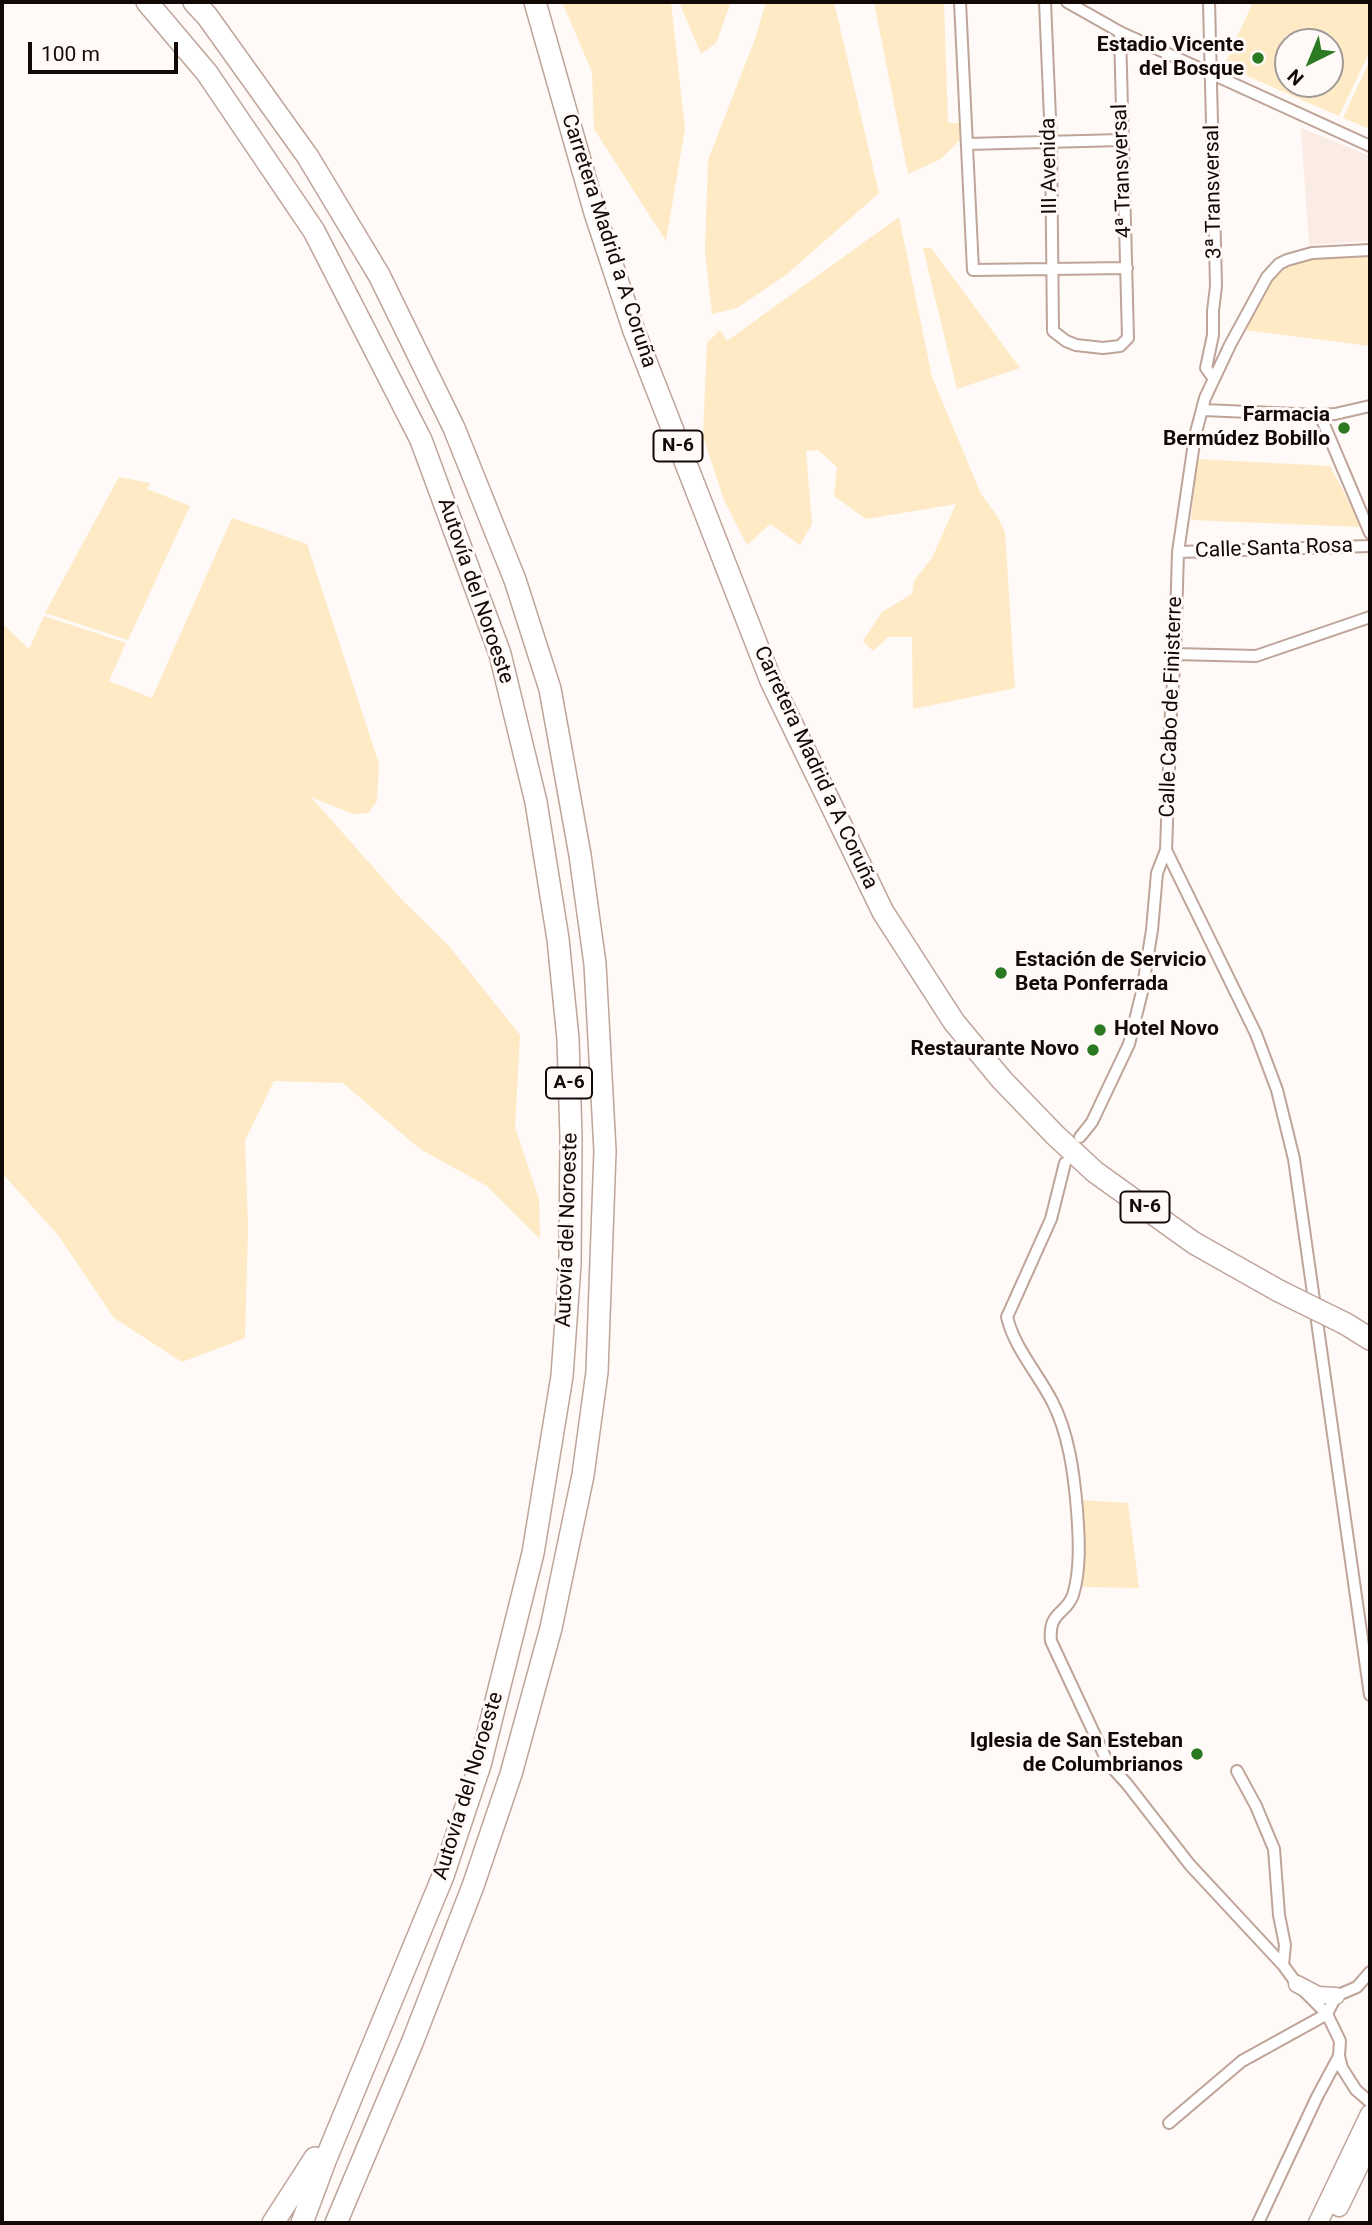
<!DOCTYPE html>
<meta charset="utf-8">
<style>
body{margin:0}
#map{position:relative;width:1372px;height:2225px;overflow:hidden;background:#fff9f7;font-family:Roboto,sans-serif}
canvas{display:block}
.frame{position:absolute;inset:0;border:4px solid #120906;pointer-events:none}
.north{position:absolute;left:1274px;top:28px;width:70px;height:70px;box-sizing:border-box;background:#fff9f7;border:2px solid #a09997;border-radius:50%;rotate:223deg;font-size:19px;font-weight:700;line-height:28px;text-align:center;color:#120906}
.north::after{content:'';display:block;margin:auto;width:24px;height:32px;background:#2b7921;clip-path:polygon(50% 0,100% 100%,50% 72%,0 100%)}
.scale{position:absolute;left:28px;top:42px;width:150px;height:32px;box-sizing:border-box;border:4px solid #120906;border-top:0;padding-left:9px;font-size:21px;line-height:24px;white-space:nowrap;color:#120906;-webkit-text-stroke:5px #fff9f7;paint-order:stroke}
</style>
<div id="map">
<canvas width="1372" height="2225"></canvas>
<div class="frame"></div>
<div class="north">N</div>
<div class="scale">100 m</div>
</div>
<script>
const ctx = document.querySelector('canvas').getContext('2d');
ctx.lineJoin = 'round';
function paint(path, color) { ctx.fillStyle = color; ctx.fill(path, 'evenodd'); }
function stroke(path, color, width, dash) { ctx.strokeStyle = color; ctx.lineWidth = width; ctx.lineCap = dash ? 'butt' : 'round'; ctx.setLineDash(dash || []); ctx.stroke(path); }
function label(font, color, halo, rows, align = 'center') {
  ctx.font = font + ' Roboto,sans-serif'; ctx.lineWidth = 6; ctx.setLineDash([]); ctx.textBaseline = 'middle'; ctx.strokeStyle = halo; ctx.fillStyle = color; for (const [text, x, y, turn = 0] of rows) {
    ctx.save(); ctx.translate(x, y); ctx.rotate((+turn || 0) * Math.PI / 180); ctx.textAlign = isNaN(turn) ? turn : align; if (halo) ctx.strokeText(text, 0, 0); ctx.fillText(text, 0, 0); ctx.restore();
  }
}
const built = new Path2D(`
 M1301 128 1370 156V241L1309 245Z`);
const green = new Path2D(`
 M562 2H671L685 129 666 241 594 129 592 72Z
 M679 2H731L716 43 701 54Z
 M766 2H834L879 193 786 275 737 308 712 314 705 251 708 160 755 39Z
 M874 2H935L944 4 948 123H961L962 138 941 159 908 174Z
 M1253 2H1370V51L1339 116 1224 66ZM1288 42H1330V84H1288Z
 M1370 60V129L1343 118Z
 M899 217 932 377 981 494 997 516 1005 532 1015 688 913 709 912 637H888L873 651 863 641 882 612 912 594 914 581 932 558 956 504 866 519 834 496 837 467 818 450 806 451 812 524 800 545 770 524 747 545 724 500 703 436 707 343 720 330 727 341Z
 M923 248H931L1020 368 957 389Z
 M1370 256V346L1244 330C1253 314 1260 295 1271 281 1292 251 1339 257 1370 256Z
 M1197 459 1330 466 1362 527 1191 520Z
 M119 477 150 483 147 489 190 506 128 640 45 613Z
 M232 518 307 544 379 764 377 801 368 813 353 814 311 797 402 900 448 945 520 1035 515 1127 539 1199 540 1239 487 1186 420 1149 343 1083 274 1081 245 1140 248 1227 245 1338 182 1362 114 1318 58 1235 2 1173V623L29 649 44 616 126 643 109 681 152 698Z
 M1079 1500 1128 1503 1139 1588 1083 1587Z`);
const street = new Path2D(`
 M960 2 973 270 1127 268
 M1045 2 1051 141 1053 331 1066 341 1076 345 1103 348 1120 346 1128 338 1120 32
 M1067 2 1120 32 1370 146
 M1209 2 1216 286 1213 311V335L1206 368 1214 379
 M967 144 1122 140
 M1203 410 1320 415 1335 414 1370 406
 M1320 415 1370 533
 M1178 552 1370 546
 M1175 654 1256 656 1370 617
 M1166 850 1256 1034 1277 1090 1294 1159 1370 1695
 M1080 1137 1092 1122 1129 1044 1142 992 1152 930 1157 873 1166 850 1171 710 1175 654 1178 552 1195 436 1205 398 1230 345 1267 277 1279 264 1287 260 1312 253 1370 250
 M1065 1163 1051 1219 1007 1317C1014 1347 1038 1374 1052 1401 1069 1434 1074 1474 1077 1510 1079 1537 1081 1569 1073 1595 1066 1615 1048 1611 1051 1641L1108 1763 1127 1784 1190 1865 1283 1965 1297 1984 1327 2014 1340 2041 1339 2056 1342 2068 1356 2090 1370 2102
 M1237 1771 1256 1806 1274 1849 1279 1915 1285 1945 1283 1965
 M1169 2123 1242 2061 1327 2014 1336 1996 1357 1987 1370 1972
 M1258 2223 1317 2097 1339 2056`);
const secondary = new Path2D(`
 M1297 1984 1318 1995 1336 1996`);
const primary = new Path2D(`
 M1339 2207 1370 2143
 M1318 2223 1370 2114`);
const highway = new Path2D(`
 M147 2 207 73 314 231 421 440 500 654 536 802 558 939 568 1039 571 1137 570 1264 562 1376 533 1553 480 1765 443 1876 325 2161 302 2223
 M194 2 207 16 308 157 379 275 454 428 515 580 550 689 580 855 595 964 605 1151 597 1372 583 1475 551 1628 511 1774 473 1886 412 2043 336 2223
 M535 2 595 213 634 331 771 681 883 912 954 1022 1002 1080 1055 1135 1095 1172 1194 1243 1279 1291
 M1346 1324 1370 1339
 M273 2223 315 2158`);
const highwayBridge = new Path2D(`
 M1279 1291 1346 1324`);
const markers = [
 [1258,58,7,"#2b7921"],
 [1344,428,7,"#2b7921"],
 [1001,973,7,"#2b7921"],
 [1100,1030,7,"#2b7921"],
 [1093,1050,7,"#2b7921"],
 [1197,1754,7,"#2b7921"]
];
const shields = [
 [678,446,49],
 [569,1083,46],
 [1145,1207,49]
];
const shieldNames = [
 ["N-6",678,446],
 ["A-6",569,1083],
 ["N-6",1145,1207]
];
const poiNames = [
 ["Estadio Vicente",1244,46],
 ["del Bosque",1244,70],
 ["Farmacia",1330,416],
 ["Bermúdez Bobillo",1330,440],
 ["Estación de Servicio",1015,961,"left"],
 ["Beta Ponferrada",1015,985,"left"],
 ["Hotel Novo",1114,1030,"left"],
 ["Restaurante Novo",1079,1050],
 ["Iglesia de San Esteban",1183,1742],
 ["de Columbrianos",1183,1766]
];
const streetNames = [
 ["III Avenida",1050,166,-91],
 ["4ª Transversal",1123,171,-92],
 ["3ª Transversal",1214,192,-91],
 ["Carretera Madrid a A Coruña",608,241,72],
 ["Calle Santa Rosa",1274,549,-2],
 ["Autovía del Noroeste",475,591,71],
 ["Calle Cabo de Finisterre",1172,707,-88],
 ["Carretera Madrid a A Coruña",815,768,65],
 ["Autovía del Noroeste",568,1230,-88],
 ["Autovía del Noroeste",469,1786,-73]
];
paint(built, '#faebe5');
paint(green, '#feeac4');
stroke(street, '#bea499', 14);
stroke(secondary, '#bea499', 19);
stroke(primary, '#bea499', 21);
stroke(highway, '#bea499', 24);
stroke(street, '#fff', 10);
stroke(secondary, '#fff', 16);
stroke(primary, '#fff', 18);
stroke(highway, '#fff', 21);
stroke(highwayBridge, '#bea499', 24, []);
stroke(highwayBridge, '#fff', 21);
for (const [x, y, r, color] of markers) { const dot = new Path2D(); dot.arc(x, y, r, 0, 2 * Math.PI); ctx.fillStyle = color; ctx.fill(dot); stroke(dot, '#fff9f7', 2.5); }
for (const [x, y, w] of shields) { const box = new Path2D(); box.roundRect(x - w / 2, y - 15.5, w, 31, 5); ctx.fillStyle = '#fff9f7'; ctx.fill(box); stroke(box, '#120906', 2); }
label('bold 19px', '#120906', null, shieldNames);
label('bold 21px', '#120906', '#fff9f7', poiNames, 'right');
label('21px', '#120906', '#fff9f7', streetNames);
</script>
